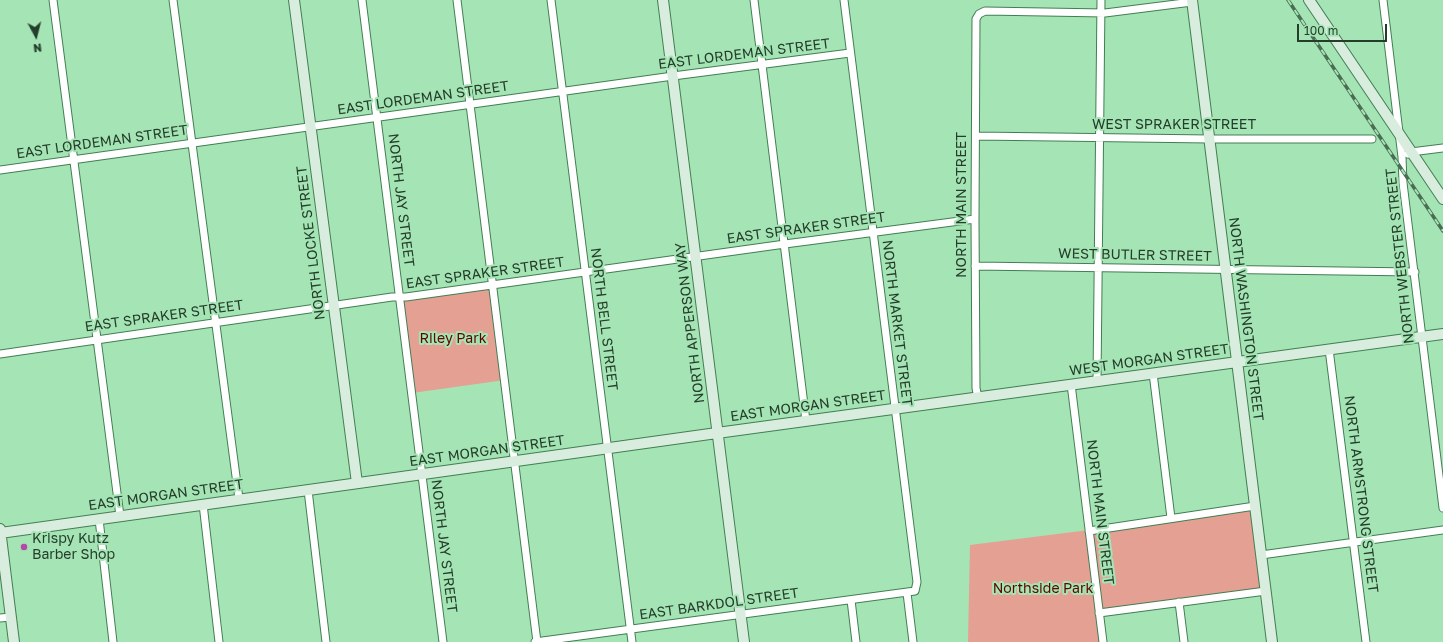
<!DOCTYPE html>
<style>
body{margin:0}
#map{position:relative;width:1443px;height:642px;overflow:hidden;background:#a5e4b4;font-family:"Golos Text",sans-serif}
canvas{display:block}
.north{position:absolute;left:16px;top:16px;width:40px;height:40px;-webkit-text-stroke:3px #a5e4b4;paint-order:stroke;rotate:173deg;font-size:11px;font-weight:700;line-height:16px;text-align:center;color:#243e2b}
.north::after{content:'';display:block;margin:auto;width:14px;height:18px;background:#243e2b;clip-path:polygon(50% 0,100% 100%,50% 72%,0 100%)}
.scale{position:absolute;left:1297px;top:24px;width:90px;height:18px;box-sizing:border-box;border:2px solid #243e2b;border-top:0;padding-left:5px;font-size:12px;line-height:14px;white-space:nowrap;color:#243e2b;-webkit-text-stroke:3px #a5e4b4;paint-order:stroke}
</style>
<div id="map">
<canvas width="1443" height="642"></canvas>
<div class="north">N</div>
<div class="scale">100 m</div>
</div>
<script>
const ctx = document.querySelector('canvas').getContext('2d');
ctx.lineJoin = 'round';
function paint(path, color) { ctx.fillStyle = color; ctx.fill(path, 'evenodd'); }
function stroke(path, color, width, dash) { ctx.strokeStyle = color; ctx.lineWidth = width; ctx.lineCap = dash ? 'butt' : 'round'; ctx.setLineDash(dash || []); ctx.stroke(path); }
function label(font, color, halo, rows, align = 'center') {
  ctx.font = font + ' "Golos Text",sans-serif'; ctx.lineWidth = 4; ctx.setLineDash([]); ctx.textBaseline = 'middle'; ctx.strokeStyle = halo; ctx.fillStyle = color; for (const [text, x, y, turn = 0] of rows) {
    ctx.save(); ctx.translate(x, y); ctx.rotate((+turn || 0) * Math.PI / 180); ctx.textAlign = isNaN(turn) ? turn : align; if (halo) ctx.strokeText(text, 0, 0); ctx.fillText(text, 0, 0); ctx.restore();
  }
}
const green = new Path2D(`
 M493 285 505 380 412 393 400 297Z
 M1255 506 1266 591 1099 613 1103 642H968L970 545 1089 530Z`);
const street = new Path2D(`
 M53 0 120 516
 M173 0 239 499
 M362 0 443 642
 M457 0 537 642
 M551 0 632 642
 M754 0 806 421
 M1383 0 1402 157 1403 183 1443 508
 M976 136 1210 139H1372
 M1408 154 1411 152 1443 148
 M0 170 673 76 850 53
 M975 266 1415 272
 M1329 349 1366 642
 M0 354 392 297H406L785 244 975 219
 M1153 373 1171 518
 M1097 381 1101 0
 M1071 384 1103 642
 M978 398 976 388 975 219 976 19 979 14 985 11 1105 13 1192 2
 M308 490 326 642
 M203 504 219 642
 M99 519 113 642
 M1089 531 1255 506
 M1261 555 1443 530
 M907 593 913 642
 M851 600 856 642
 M1179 602 1184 642
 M1099 613 1266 591
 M0 618 11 617
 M535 642 915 591 917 582 844 0`);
const secondary = new Path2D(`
 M294 0 357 483
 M663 0 744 642
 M1192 0 1272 642
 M1309 0 1443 199
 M0 529 14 642
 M0 533 717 433 1443 334`);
const rail = new Path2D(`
 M1288 0 1443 231`);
const markers = [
 [24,547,4,"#b449aa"]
];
const streetNames = [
 ["EAST LORDEMAN STREET",744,54,-7],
 ["EAST LORDEMAN STREET",423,98,-8],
 ["WEST SPRAKER STREET",1174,125],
 ["EAST LORDEMAN STREET",102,142,-8],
 ["NORTH JAY STREET",401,200,83],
 ["NORTH MAIN STREET",962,205,-90],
 ["EAST SPRAKER STREET",806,228,-8],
 ["NORTH LOCKE STREET",311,243,-97],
 ["WEST BUTLER STREET",1135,255,1],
 ["NORTH WEBSTER STREET",1400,256,-96],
 ["EAST SPRAKER STREET",485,273,-8],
 ["EAST SPRAKER STREET",164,316,-8],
 ["NORTH BELL STREET",604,319,83],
 ["NORTH WASHINGTON STREET",1246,319,83],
 ["NORTH APPERSON WAY",690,323,-97],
 ["NORTH MARKET STREET",897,323,83],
 ["WEST MORGAN STREET",1149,360,-8],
 ["EAST MORGAN STREET",808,406,-8],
 ["EAST MORGAN STREET",487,451,-8],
 ["NORTH ARMSTRONG STREET",1361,494,83],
 ["EAST MORGAN STREET",166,495,-8],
 ["NORTH MAIN STREET",1100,512,83],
 ["NORTH JAY STREET",444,546,83],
 ["EAST BARKDOL STREET",719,604,-8]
];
const parkNames = [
 ["Riley Park",453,339],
 ["Northside Park",1043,589]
];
const poiNames = [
 ["Krispy Kutz",32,539],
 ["Barber Shop",32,555]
];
paint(green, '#e3a093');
stroke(street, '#427e53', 9);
stroke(secondary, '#427e53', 12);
stroke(street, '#fff', 7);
stroke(secondary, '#d8eddd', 10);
stroke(rail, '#496e53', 3.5);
stroke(rail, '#a5e4b4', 2, [6]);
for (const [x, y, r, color] of markers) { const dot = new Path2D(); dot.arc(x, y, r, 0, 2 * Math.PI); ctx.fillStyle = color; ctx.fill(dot); stroke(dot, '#a5e4b4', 1.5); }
label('14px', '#243e2b', '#a5e4b4', streetNames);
label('14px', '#5f0500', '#a5e4b4', parkNames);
label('14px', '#243e2b', '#a5e4b4', poiNames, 'left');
</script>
